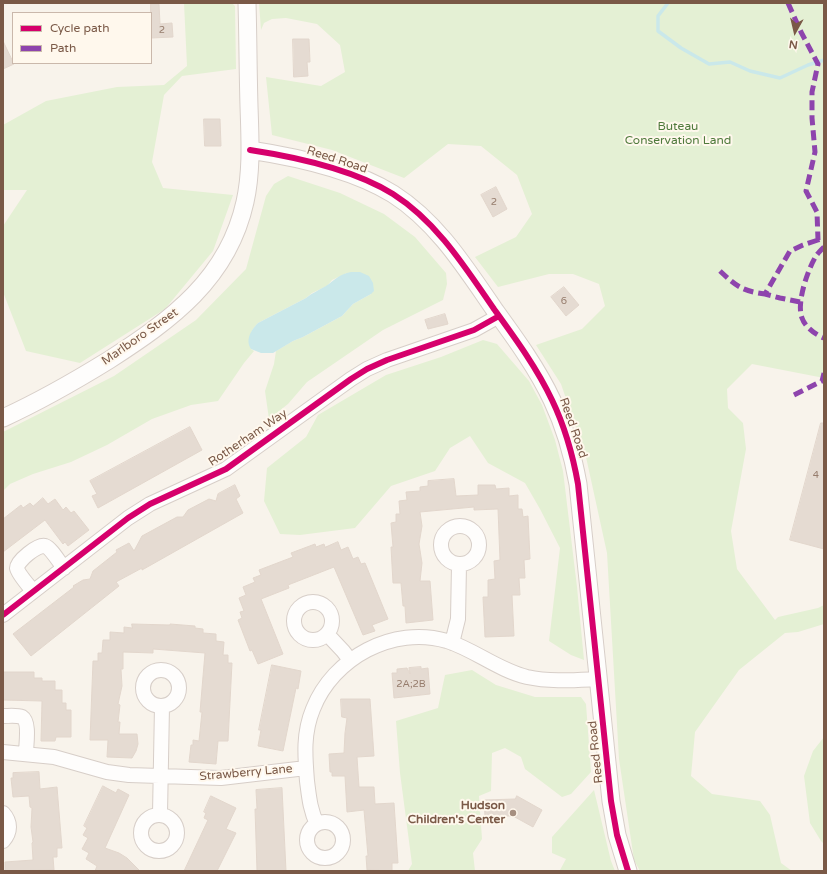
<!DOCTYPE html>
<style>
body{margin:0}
#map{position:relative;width:827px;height:874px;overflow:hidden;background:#f8f3eb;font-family:"Varela Round",sans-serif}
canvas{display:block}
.frame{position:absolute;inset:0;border:4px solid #7a5947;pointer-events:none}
.legend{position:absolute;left:12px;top:12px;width:140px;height:52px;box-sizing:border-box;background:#fff8ed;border:1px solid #cab8ab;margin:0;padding:5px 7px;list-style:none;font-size:12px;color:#7a5947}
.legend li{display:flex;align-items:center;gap:8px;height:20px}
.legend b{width:20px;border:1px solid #cab8ab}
.north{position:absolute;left:775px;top:12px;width:40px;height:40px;-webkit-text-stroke:3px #fff8ed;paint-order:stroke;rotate:188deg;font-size:11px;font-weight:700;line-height:16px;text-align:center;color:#7a5947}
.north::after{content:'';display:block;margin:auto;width:14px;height:18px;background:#7a5947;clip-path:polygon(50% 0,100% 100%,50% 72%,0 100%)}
</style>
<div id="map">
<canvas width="827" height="874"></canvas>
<div class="frame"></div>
<ul class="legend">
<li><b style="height:5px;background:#d6006c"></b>Cycle path</li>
<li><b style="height:5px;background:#8e44ad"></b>Path</li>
</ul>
<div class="north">N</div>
</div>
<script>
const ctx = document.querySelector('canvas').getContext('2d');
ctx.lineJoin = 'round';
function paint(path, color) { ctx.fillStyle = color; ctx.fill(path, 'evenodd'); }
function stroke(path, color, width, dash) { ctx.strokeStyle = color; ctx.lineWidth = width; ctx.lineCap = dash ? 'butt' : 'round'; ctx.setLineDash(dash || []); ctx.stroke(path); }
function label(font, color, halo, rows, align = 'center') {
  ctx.font = font + ' "Varela Round",sans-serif'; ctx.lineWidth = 4; ctx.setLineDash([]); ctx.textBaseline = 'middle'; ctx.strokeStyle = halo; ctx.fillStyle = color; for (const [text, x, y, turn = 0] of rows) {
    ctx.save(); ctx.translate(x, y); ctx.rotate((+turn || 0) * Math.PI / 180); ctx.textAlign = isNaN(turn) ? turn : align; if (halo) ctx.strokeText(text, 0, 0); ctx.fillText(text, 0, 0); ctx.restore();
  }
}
const green = new Path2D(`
 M184 3H232L235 6 236 69 182 76 164 95 152 162 163 188 233 195 213 251 165 309 80 363 26 351 3 292V226L27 190H3V125L46 101 117 87 164 85 187 66Z
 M259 3H824V378L752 364 727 389 728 408 743 423 746 449 731 531 737 569 775 620 778 617 818 608 824 605V624L798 632 785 633 739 670 695 732 691 776 712 794 760 801 770 815 781 863 792 871H640L634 860 619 759 607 553 586 457 561 384 536 345 582 329 605 306 599 284 573 274H549L498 287 475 257 516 237 532 214 517 175 481 146 448 144 404 178 332 150 272 135 266 77 321 86 345 72 340 45 317 24 286 18 272 19 264 23 261 30Z
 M288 176 340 193 384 214 415 237 446 273 447 284 443 300 383 330 307 382 288 404 269 419 265 391 274 364 276 351 293 341 303 337 342 316 353 304 371 294 347 273 332 280 327 286 312 293 306 298 258 323C249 333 250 336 251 349L254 351 244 363 218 401 191 405 152 419 107 445 71 462 33 474 10 484 3 491V432L114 376 196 320 246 269 266 196 274 184Z
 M483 340 497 344 529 381 542 405 555 440 563 471 577 587 584 660 571 655 549 641 560 548 540 509 525 483 488 463 470 436 450 448 435 471 391 486 355 528 300 535 280 534 264 501 267 468 306 437 318 415 386 375 441 357Z
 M472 670 496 685 535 697H581L586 704 591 772 571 794 562 797 525 769 521 757 505 748 492 753 491 791 479 796 482 839 473 853 475 871H408L412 864 400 773 396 721 438 708 445 675Z
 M824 737V844L821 841 810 823 804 776 813 751Z
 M594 790 611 861 615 871H558L560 870 566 859 552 853V837Z`);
const water = new Path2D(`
 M351 272H360L369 276 373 283 374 291 371 294 353 304 342 316 303 337 293 341 273 353H261L251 349C245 340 251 330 258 323L306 298C312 293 319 290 326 286 335 280 339 274 351 272Z`);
const stream = new Path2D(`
 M668 3 658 16V31L681 48 709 64 730 62 750 71 780 78 808 65 824 60`);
const building = new Path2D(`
 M151 4H159L160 24 172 23 173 37 151 38Z
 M293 39H309L310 62H307L308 76 294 77Z
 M3 41 14 64 3 69Z
 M204 119H220L221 146H205Z
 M496 187 507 209 493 217 481 195Z
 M564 287 579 305 566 316 551 297Z
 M445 314 448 324 428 329 425 320Z
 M821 423H824V549L790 540Z
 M190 427 202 450 98 508 92 496 97 494 90 481Z
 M454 479 456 496 478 495V485H495L496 489 509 488V496L518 495V509H522L523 517 528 516 530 559 524 560 525 578H519L520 595H512L514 636 485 637 483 597H488V580L495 579 494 561 500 560 498 509 474 510V507L420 512 422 526 419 544 422 563 420 581H430L433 620 406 623 405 606H403L401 583H393L391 547H393L391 523 396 522V514H400L399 501 407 500 406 492 420 491V487L428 486V481Z
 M235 485 240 496 236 499 243 513 142 570V568L116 582 119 586 31 656 13 634 74 587 73 586 83 580 90 579 93 571 117 552 116 550 129 543 134 551 142 536 177 517H183L188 510 209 499 216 501 218 494Z
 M43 498 48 504 55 499 63 510 66 507 71 513 74 511 89 530 68 546 65 542 63 544 45 520 3 552V519L21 505 23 508 30 503 33 506Z
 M338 542 341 550 348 547 353 559 358 557 361 564 365 563 388 619 372 625 375 631 363 635 334 567 288 585 289 588 261 599 283 654 258 664 252 650 250 651 238 620 242 618 240 612 244 611 239 598 246 595 243 587 255 582 253 578 261 575 259 570 293 557 291 553 315 544 316 547 324 544 325 547Z
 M132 624 170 625V624L195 626V628L203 629V633L216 634V641L224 642 223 655H228V663H232L228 741H218L216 764 189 762 191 745H193V740L199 741 202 712H200L205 653 153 649V653L123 652V669H121L122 686 118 704 120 705 118 722H120L119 734H137L138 744 136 751 132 758 107 757 108 740H90L93 661H98V653H102L103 640H110V632L124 633V627L132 628Z
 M272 665 301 671 298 689 296 688 283 751 258 746 261 730H259Z
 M421 667V669L428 668 430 694 394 698 392 673H397V669L407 668 410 674 409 668Z
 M3 672H34V678H42V681H55V690H62V703H66V710H71V737H56L55 741H41L42 701 3 700Z
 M341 699H370L374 756 357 757 359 787H374L375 804 394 803 398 863H392V871L367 870 366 856H368L364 810 347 812 345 776H332V772H330L329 754 344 753 345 733 347 718 342 717Z
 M39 772 40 789 57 787 62 848H57V857H53L54 870 5 871V862L33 860 32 843 33 842 31 827 32 808 30 807 29 796 13 797 11 778H13V773Z
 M103 786 116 793 118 789 129 795 105 848 119 853 127 858 140 871H95L97 866 86 859 89 853 82 849 88 838 83 835 87 828 84 826Z
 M282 788 286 871H257L255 809H257L256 790Z
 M211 796 236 808 226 829 236 833 217 871H184L208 820 204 818 206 813 204 812Z
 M517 796 542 810 533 827 513 816H485L484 800 515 799Z`);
const minor = new Path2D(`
 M441 545a19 19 0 1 1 38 0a19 19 0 1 1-38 0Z
 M33 591C29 586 18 574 17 568 17 561 38 544 45 546 51 548 59 562 64 568
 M294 621a19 19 0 1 1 38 0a19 19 0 1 1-38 0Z
 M3 615 128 518 150 504 226 469 351 379 367 369 387 360 474 330 499 316
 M327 634 343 651 350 660
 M452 643 458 619 459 565
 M143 688a18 18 0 1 1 36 0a18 18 0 1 1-36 0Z
 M3 716C9 716 17 715 22 717 30 722 26 745 26 753
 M3 752 54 757 107 772 129 775 221 778 306 768
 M3 813C11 822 11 832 3 841
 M160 814 162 706
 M141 833a18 18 0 1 1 36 0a18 18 0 1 1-36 0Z
 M307 840a18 18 0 1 1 36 0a18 18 0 1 1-36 0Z
 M317 824C310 810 309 796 307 781 305 756 303 733 313 709 333 658 393 625 447 641 475 650 498 670 527 677 550 682 575 680 599 679`);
const tertiary = new Path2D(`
 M250 150C296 157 353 169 393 194 437 222 465 267 494 309 515 338 537 368 552 400 565 427 573 456 578 484L611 801 617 835 628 871
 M3 418C40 401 75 381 109 360 171 320 228 279 245 202 252 171 250 138 249 106 248 72 248 37 247 3`);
const quiet = new Path2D(`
 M788 3 801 32 818 64 812 92V118L815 152 806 191 817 212 818 240 824 238
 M824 247C821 250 818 253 816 256 808 269 796 303 802 318 805 327 816 335 824 338
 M720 271C736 286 742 291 765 294
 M800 302 780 298 765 294 790 251 803 245 818 240
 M794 395 822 381 824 373`);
const cycleway = new Path2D(`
 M250 150C296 157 353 169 393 194 437 222 465 267 494 309 515 338 537 368 552 400 565 427 573 456 578 484L611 801 617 835 628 871
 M3 615 128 518 150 504 226 469 351 379 367 369 387 360 474 330 499 316`);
const markers = [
 [513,813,4,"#a68f80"]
];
const numberNames = [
 ["2",162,30],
 ["2",494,202],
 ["6",564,301],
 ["4",816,475],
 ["2A;2B",411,684]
];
const parkNames = [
 ["Buteau",678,127],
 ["Conservation Land",678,141]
];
const streetNames = [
 ["Reed Road",337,160,18],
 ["Marlboro Street",140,337,-35],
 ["Reed Road",573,428,71],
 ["Rotherham Way",248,438,-34],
 ["Reed Road",596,752,-96],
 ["Strawberry Lane",246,773,-5]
];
const poiNames = [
 ["Hudson",505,806],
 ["Children's Center",505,820]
];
paint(green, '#e4f0d4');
paint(water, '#cae8ea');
stroke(stream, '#cae8ea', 3.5);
paint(building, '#e5dbd2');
stroke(building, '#e2d6cc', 1);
stroke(minor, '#d7cec8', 16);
stroke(tertiary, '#d7cec8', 19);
stroke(minor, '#fefdfc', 14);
stroke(tertiary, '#fefdfc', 17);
stroke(quiet, '#8e44ad', 5, [10, 5]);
stroke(cycleway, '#d6006c', 6);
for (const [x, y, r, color] of markers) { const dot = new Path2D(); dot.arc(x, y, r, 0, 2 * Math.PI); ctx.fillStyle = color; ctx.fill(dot); stroke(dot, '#fff8ed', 1.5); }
label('10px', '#967c6c', null, numberNames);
label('12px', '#4f7a3c', '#fff8ed', parkNames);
label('12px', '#7a5947', '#fff8ed', streetNames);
label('bold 12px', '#7a5947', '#fff8ed', poiNames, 'right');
</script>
